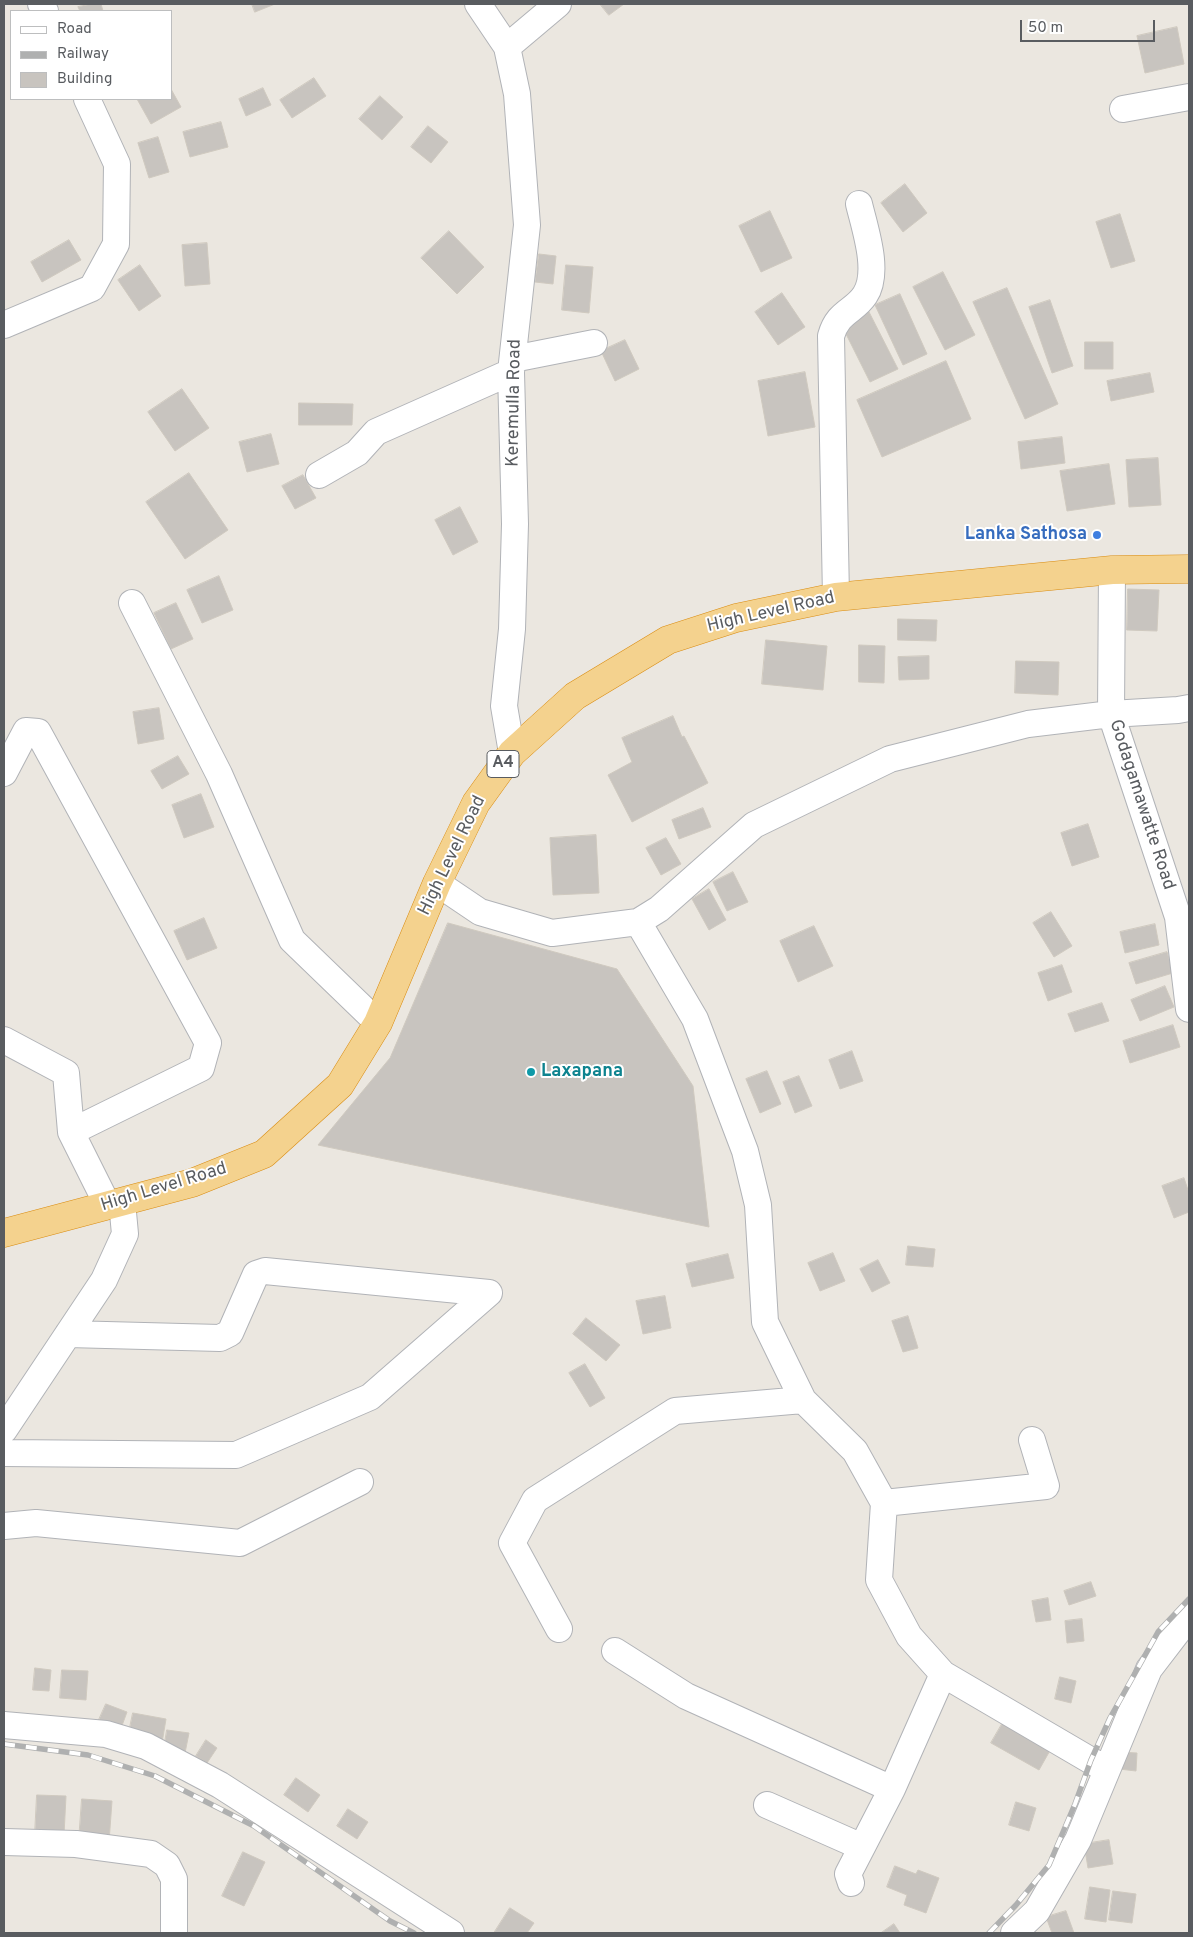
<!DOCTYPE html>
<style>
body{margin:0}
#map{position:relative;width:1193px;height:1937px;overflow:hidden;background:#ebe7e0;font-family:Overpass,sans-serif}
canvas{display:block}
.frame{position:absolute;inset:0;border:5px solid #595c60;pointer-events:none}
.legend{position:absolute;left:10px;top:10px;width:162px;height:90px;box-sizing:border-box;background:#fff;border:1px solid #bdbebf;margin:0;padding:6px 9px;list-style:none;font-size:15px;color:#595c60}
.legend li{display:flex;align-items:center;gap:10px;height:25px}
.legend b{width:25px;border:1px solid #bdbebf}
.scale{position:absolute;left:1020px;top:20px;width:135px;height:22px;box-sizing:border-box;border:2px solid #595c60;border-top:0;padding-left:6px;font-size:15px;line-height:18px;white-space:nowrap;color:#595c60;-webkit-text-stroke:4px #fff;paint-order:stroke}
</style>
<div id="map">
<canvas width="1193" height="1937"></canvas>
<div class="frame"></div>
<ul class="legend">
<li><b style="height:6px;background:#fff"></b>Road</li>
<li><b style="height:6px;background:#afb0b0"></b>Railway</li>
<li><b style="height:14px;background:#c8c4bf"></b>Building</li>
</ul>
<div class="scale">50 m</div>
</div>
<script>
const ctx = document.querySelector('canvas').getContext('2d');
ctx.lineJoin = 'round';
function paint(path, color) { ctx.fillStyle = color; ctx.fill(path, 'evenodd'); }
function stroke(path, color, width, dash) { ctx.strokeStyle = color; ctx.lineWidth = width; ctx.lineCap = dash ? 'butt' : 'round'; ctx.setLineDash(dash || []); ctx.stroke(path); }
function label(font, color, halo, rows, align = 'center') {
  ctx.font = font + ' Overpass,sans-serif'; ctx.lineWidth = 4; ctx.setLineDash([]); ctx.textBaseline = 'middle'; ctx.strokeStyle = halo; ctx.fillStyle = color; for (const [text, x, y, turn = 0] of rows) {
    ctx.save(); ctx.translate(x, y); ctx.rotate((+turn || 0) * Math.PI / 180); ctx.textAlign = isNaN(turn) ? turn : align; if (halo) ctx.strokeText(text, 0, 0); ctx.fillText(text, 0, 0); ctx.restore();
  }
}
const building = new Path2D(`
 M92 4H101L103 11H80L78 7Z
 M252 4H275L255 12Z
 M600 4H624L609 15Z
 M1177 27 1184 64 1145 73 1137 36Z
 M314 78 326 96 292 118 280 100Z
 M263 88 271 105 246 116 239 99Z
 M171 89 181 107 151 124 137 99H171Z
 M380 96 403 117 382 140 359 119Z
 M221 122 228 147 190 157 183 132Z
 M428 126 448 142 431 163 411 147Z
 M158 137 169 172 149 178 138 143Z
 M905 184 927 213 903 232 881 203Z
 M770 211 792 258 761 272 739 226Z
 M1120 214 1135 261 1111 268 1096 222Z
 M449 231 484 267 457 294 421 258Z
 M69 240 81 260 42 282 31 262Z
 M207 243 210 284 185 286 182 245Z
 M539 254 556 256 553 284 535 282Z
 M140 265 161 296 139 311 118 280Z
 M566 265 593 267 589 313 562 310Z
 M943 272 975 335 945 350 913 287Z
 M1007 288 1058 404 1025 419 973 302Z
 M782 293 805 327 778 345 755 312Z
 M900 294 927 354 903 365 875 305Z
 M1050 300 1073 366 1052 373 1029 307Z
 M867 308 898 369 870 382 840 322Z
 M625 340 639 369 615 381 601 351Z
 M1085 342H1113V369H1085Z
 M946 361 971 419 882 457 857 400Z
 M805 372 815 427 768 436 758 381Z
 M1150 373 1154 392 1111 401 1107 381Z
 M182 389 209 428 175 451 148 412Z
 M299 403 353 404 352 425H299Z
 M271 434 279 464 247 472 239 442Z
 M1062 437 1065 463 1021 469 1018 442Z
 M1158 458 1161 505 1129 507 1126 460Z
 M1109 464 1115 504 1067 511 1060 471Z
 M189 473 228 530 185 559 146 502Z
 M303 475 316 498 295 509 282 486Z
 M460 507 478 542 453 555 435 520Z
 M219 576 233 610 202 623 187 590Z
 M1128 589 1159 590 1157 631 1127 630Z
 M176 603 193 639 171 649 154 613Z
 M898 619 937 620 936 641 898 640Z
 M766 640 827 646 823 690 762 684Z
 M859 645 885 646 884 683 859 682Z
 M929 656V679L899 680 898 657Z
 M1016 661 1059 662 1058 695 1015 693Z
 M159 708 164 739 138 744 133 712Z
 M673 716 682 737 684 736 708 783 632 822 608 775 632 762 622 738Z
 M178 756 189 774 162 789 151 771Z
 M201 794 214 827 184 838 172 805Z
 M703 808 711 827 679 839 672 820Z
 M1088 824 1099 857 1072 866 1061 833Z
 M596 835 599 893 553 895 550 838Z
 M666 838 681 864 661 875 646 848Z
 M733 872 748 902 727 911 713 882Z
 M709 889 726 920 709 930 692 899Z
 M1051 912 1072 946 1054 957 1033 923Z
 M204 918 217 948 187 960 174 931Z
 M448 923 617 969 693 1086 709 1227 318 1145 390 1058Z
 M1155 924 1159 945 1125 953 1120 932Z
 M814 926 833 966 798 982 780 941Z
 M1167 952 1173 973 1136 984 1129 963Z
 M1062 965 1072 992 1048 1001 1038 973Z
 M1165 986 1174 1007 1140 1021 1131 1000Z
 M1102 1003 1109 1021 1075 1032 1068 1014Z
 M1173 1025 1180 1047 1130 1063 1123 1041Z
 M852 1051 863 1081 840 1089 829 1060Z
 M767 1071 781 1104 760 1113 746 1079Z
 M799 1076 812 1106 795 1113 783 1082Z
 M1184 1178 1189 1193V1212L1174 1218 1162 1186Z
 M908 1246 935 1249 933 1267 906 1265Z
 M833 1253 845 1281 820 1291 808 1263Z
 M728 1254 734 1278 692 1287 686 1264Z
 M878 1260 890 1283 872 1292 860 1269Z
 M665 1296 671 1328 643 1334 636 1301Z
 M908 1316 918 1348 903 1352 892 1321Z
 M586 1318 620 1345 606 1361 573 1334Z
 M585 1364 605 1398 590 1407 569 1373Z
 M1091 1582 1096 1596 1069 1605 1064 1591Z
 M1048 1598 1051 1620 1036 1622 1032 1601Z
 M1082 1619 1084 1641 1067 1643 1065 1621Z
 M35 1668 51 1670 49 1691 33 1690Z
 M62 1670 88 1671 86 1700 60 1698Z
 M1060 1677 1076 1681 1071 1703 1055 1699Z
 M106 1704 127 1712 120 1731 98 1722Z
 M133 1713 166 1719 162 1743 128 1737Z
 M1005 1719 1052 1747 1039 1770 991 1743Z
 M167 1730 189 1733 185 1753 164 1749Z
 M206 1740 217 1748 207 1763 196 1756Z
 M1120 1752 1137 1753 1136 1771 1119 1769Z
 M296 1778 320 1795 308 1812 284 1795Z
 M37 1795 66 1796 64 1835 35 1834Z
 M82 1799 112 1801 109 1842 79 1840Z
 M1016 1802 1036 1808 1029 1831 1009 1825Z
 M348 1809 368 1822 357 1839 337 1826Z
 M1109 1840 1113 1864 1088 1868 1084 1844Z
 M243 1852 265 1862 244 1906 222 1896Z
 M895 1866 916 1874 918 1870 939 1878 926 1913 904 1905 907 1895 887 1887Z
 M1090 1887 1110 1890 1106 1922 1085 1919Z
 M1113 1891 1136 1894 1132 1923 1109 1920Z
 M510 1908 534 1923 527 1933H494Z
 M1066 1911 1074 1933H1052L1046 1917Z
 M894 1924 900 1933H881Z`);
const minor = new Path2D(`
 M41 4 45 11
 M478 4 507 47 517 94 527 225 511 372 515 524 512 629 504 706 512 753
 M507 47 558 4
 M1123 109 1189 97
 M4 325 92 288 116 244 117 164 87 99
 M513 359 594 343
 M319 475 357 453 376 432 511 372
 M1112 570 1111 714 1178 917 1189 1009
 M836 597 831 336C838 311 854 312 865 295 880 272 865 229 859 204
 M132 603 219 774 292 940 378 1023
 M4 773 26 731 38 732 208 1043 201 1068 71 1132
 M437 883 480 912 552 933 638 922 659 909 754 825 890 759 1028 724 1111 714 1178 710 1189 708
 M638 922 695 1019 745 1151 758 1205 765 1322 803 1400 855 1451 884 1503 879 1580 909 1636 943 1674 1107 1770
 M4 1040 66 1073 71 1132 108 1206
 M68 1334 220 1338 230 1333 256 1274 265 1271 489 1293
 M4 1430 104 1280 125 1234 122 1202
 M4 1453 236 1455 370 1397 489 1293
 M884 1503 1046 1486 1032 1440
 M4 1526 36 1523 240 1543 360 1482
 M559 1629 512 1543 535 1500 675 1411 803 1400
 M615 1651 686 1696 892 1789 943 1674
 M4 1725 106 1734 146 1746 220 1785 451 1933
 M767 1805 862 1847 892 1789
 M4 1842 76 1844 151 1854 167 1865 174 1879V1933
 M851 1883 848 1874 862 1847
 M1014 1933 1037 1911 1078 1840 1149 1669 1189 1617`);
const highway = new Path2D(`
 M4 1233 192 1183 264 1154 340 1085 378 1023 437 883 476 803 512 753 575 696 668 640 736 618 836 597 1112 570 1189 569`);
const rail = new Path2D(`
 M4 1744 88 1755 155 1776 254 1826 390 1921 414 1933
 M989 1933 1016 1905 1049 1865 1075 1804 1091 1760 1110 1718 1158 1632 1189 1599`);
const markers = [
 [1097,535,5,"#3f7fe0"],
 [531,1072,5,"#0f9aa8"]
];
const shields = [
 [503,764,32]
];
const shieldNames = [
 ["A4",503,764]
];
const streetNames = [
 ["Keremulla Road",515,403,-89],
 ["High Level Road",771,613,-13],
 ["Godagamawatte Road",1141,805,72],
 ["High Level Road",453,856,-64],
 ["High Level Road",164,1188,-17]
];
const shopNames = [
 ["Lanka Sathosa",1087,535]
];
const cultureNames = [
 ["Laxapana",541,1072]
];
paint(building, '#c8c4bf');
stroke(building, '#cfc9bf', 1);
stroke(minor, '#b1b3b7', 28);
stroke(highway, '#d98c11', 29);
stroke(minor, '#fff', 26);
stroke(highway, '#f4d28e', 28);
stroke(rail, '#afb0b0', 5.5);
stroke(rail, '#fff', 4, [11]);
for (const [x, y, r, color] of markers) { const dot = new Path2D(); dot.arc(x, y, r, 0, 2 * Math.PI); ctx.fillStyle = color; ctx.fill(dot); stroke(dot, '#fff', 2); }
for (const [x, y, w] of shields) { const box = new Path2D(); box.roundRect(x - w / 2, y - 13.5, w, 27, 4); ctx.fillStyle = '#fff'; ctx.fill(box); stroke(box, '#595c60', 1); }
label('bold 16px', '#595c60', null, shieldNames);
label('18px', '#595c60', '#fff', streetNames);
label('bold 18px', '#366cbe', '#fff', shopNames, 'right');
label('bold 18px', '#0d838f', '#fff', cultureNames, 'left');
</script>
